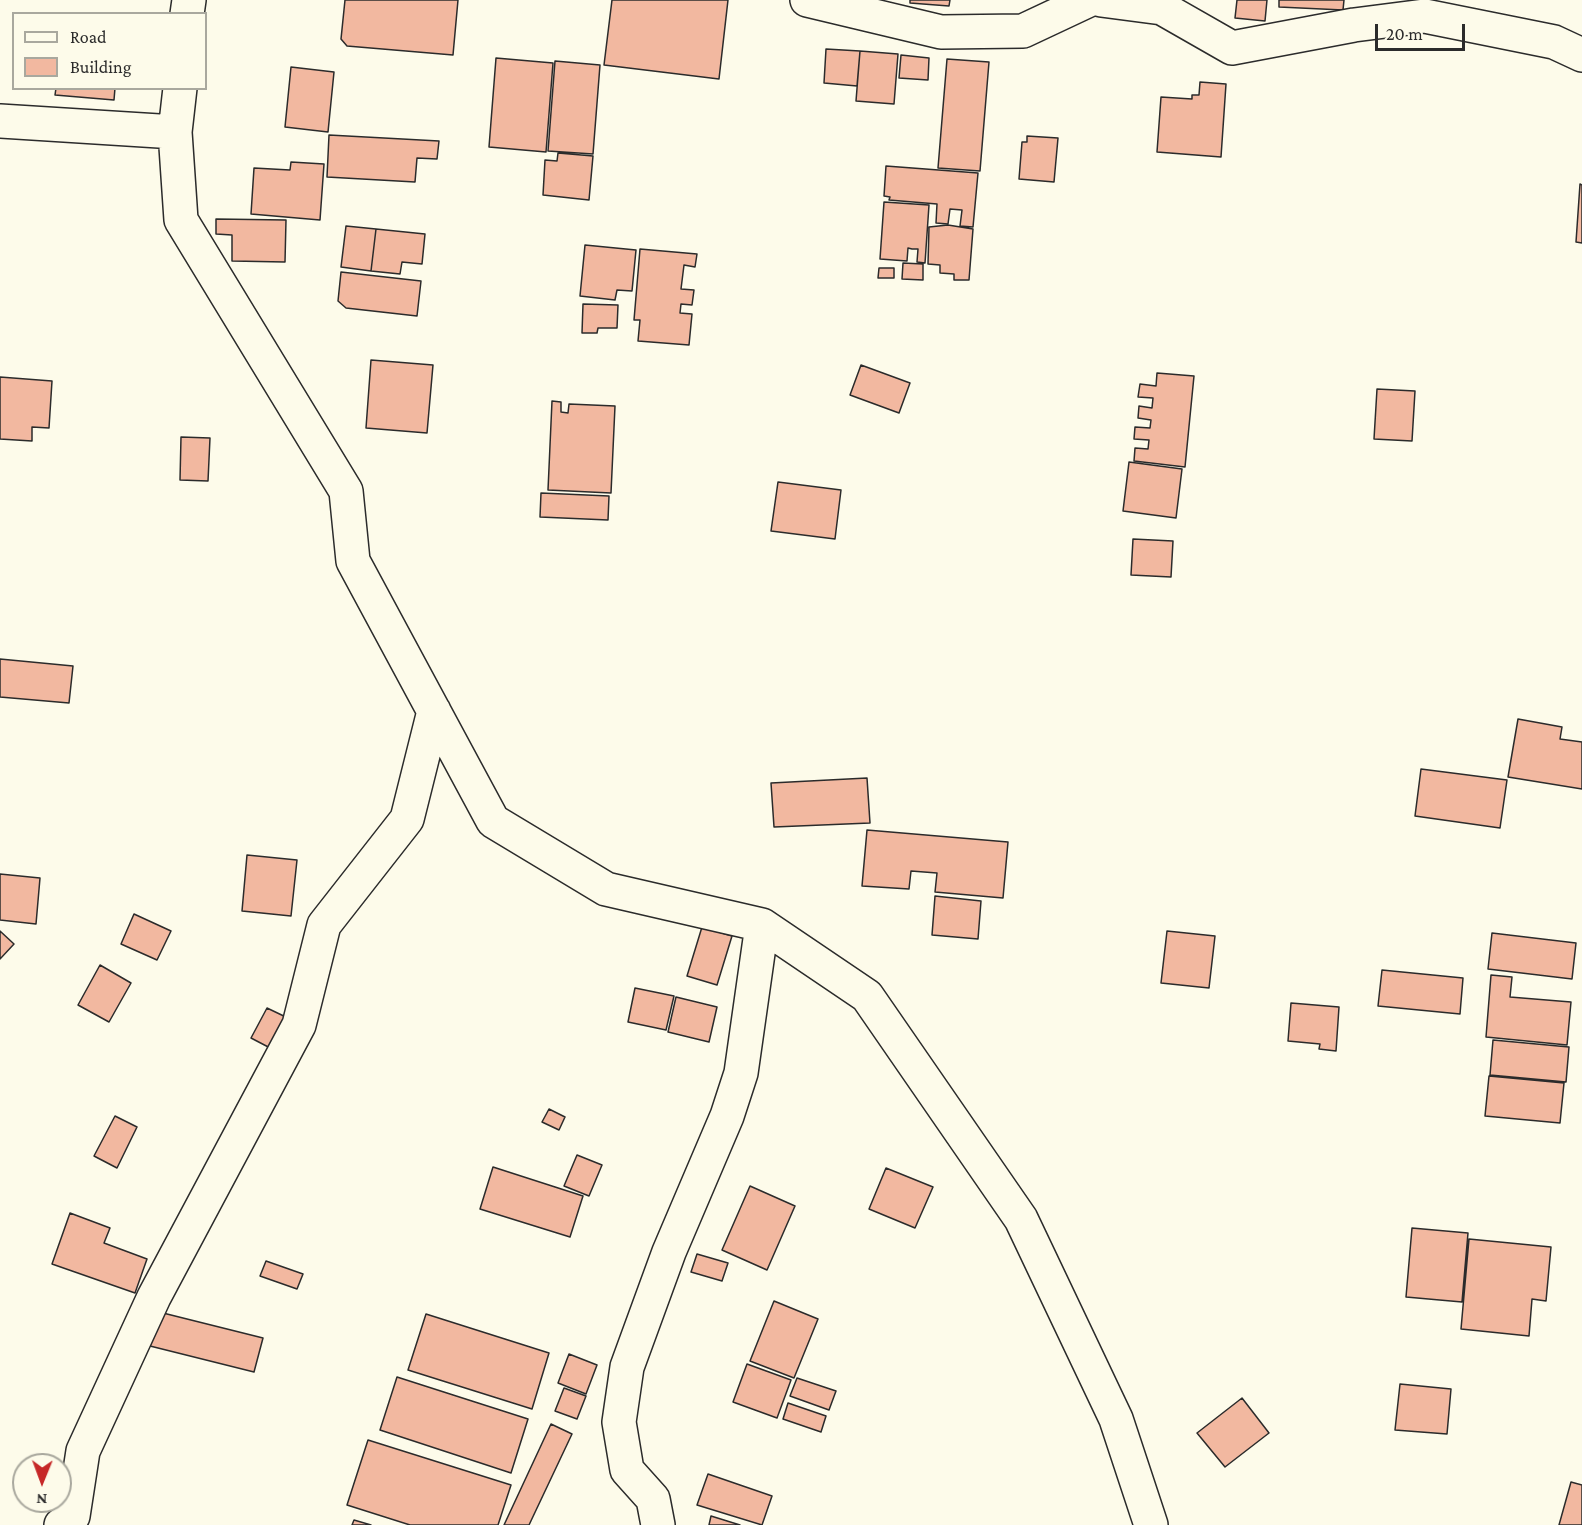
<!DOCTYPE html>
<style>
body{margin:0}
#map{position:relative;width:1582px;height:1525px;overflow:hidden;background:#fdfbea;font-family:"Crimson Pro",serif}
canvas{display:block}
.legend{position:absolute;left:12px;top:12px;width:195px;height:78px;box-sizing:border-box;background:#fdfbea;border:2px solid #a9a89e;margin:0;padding:8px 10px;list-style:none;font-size:18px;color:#2b2b2b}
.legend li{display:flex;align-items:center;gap:12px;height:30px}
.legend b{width:30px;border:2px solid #a9a89e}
.north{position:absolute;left:12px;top:1453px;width:60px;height:60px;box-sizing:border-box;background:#fdfbea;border:2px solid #a9a89e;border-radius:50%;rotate:181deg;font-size:16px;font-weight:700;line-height:24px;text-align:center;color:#2b2b2b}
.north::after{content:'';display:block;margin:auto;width:21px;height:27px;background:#c62828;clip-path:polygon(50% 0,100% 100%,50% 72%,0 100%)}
.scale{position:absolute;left:1375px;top:24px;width:90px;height:27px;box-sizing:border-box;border:3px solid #2b2b2b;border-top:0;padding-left:8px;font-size:18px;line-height:21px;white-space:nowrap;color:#2b2b2b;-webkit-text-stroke:4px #fdfbea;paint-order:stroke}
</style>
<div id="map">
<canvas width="1582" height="1525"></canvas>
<ul class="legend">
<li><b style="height:8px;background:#fdfbea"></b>Road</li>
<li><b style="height:16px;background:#f2b8a0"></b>Building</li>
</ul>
<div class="north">N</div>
<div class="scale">20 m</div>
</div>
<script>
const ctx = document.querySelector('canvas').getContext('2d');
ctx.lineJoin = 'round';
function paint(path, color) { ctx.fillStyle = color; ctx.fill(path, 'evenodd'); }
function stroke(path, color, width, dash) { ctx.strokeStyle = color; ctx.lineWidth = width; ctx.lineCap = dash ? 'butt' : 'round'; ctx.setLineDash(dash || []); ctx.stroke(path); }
const building = new Path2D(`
 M345 0H458L453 55 347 46 341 39Z
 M612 0H728L719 79 604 65Z
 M910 0H950L949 6 910 3Z
 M1237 0H1267L1265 21 1235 18Z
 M1279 0H1344L1343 10 1279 7Z
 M826 49 860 51 857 86 824 83Z
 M860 51 898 54 894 104 856 101Z
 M901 55 929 58 928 80 899 78Z
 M496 58 553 63 546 152 489 147Z
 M947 59 989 62 980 171 938 168Z
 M555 61 600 65 593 154 548 151Z
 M291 67 334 72 328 132 285 127Z
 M1200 82 1226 84 1221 157 1157 152 1161 97 1192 99V95H1199Z
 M56 88H115L114 100 55 95Z
 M329 135 439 141 437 159 417 158 415 182 327 177Z
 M1027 136 1058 138 1054 182 1019 179 1022 142H1027Z
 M558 153 593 156 589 200 543 195 545 160 557 161Z
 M291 162 324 164 320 220 251 214 254 168 290 170Z
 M886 166 978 173 973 227 960 226 962 210 950 209 948 224 936 223 937 204 889 200 890 197 884 196Z
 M1580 184 1582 185V243L1576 242Z
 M884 202 929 205 925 263 917 262 918 249H912L908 248 907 261 880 259Z
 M216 219 286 220 285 262 232 261V235L216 234Z
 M948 225 973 229 969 280H954V274L940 273V265L928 264 929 227Z
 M346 226 376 229 371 271 341 267Z
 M376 229 425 234 422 264 402 262 400 274 371 271Z
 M585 245 636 250 632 291 617 290 615 300 580 296Z
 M640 249 697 254 695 267 684 265 681 289 694 290 692 305 681 304 680 313 692 314 689 345 638 341 640 320H634Z
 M903 263 923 264V280L902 279Z
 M879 268H894V278H878Z
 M341 272 421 281 417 316 346 308 338 301Z
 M583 304 618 305 617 328H598L597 333H582Z
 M371 360 433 365 427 433 366 428Z
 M861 365 910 383 899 413 850 395Z
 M1157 373 1194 376 1185 467 1134 461 1135 448 1148 449 1149 440 1134 439 1135 427 1150 428 1151 420 1138 418 1139 406 1152 408 1153 398 1138 397 1140 384 1156 386Z
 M0 377 52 381 49 428 32 427V441L0 439Z
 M1377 389 1415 391 1412 441 1374 439Z
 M552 401 561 402V412L568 413 569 404 615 406 611 493 548 490Z
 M181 437 210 438 208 481 180 480Z
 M1129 462 1182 469 1176 518 1123 511Z
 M778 482 841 490 835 539 771 531Z
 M541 493 609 496 608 520 540 517Z
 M1133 539 1173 541 1171 577 1131 575Z
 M0 659 73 666 69 703 0 697Z
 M1518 719 1562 727 1560 739 1582 742V789L1508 777Z
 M1421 769 1507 780 1500 828 1415 816Z
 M867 778 870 823 774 827 771 783Z
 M867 830 1008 842 1003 898 935 892 937 873 911 871 909 889 862 886Z
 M247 855 297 860 291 916 242 911Z
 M0 874 40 878 36 924 0 920Z
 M935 896 981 901 978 939 932 935Z
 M134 914 171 931 157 960 121 944Z
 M702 927 732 936 717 985 687 976Z
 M0 931 14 944 0 959Z
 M1167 931 1215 936 1209 988 1161 983Z
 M1492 933 1576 943 1572 979 1488 969Z
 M100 965 131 983 109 1022 78 1005Z
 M1382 970 1463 978 1460 1014 1378 1006Z
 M1491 975 1512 977 1510 997 1571 1002 1567 1045 1486 1037Z
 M635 988 674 996 666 1030 628 1022Z
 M676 997 717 1007 709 1042 668 1032Z
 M1291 1003 1339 1007 1336 1051 1319 1049 1320 1044 1288 1041Z
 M267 1008 290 1019 274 1050 251 1038Z
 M1493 1040 1569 1047 1566 1082 1490 1075Z
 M1489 1076 1564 1083 1560 1123 1485 1116Z
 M549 1109 565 1117 559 1130 542 1122Z
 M115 1116 137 1127 117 1168 94 1156Z
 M577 1155 602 1165 589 1196 564 1186Z
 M493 1167 583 1196 570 1237 480 1209Z
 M886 1168 933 1187 915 1228 869 1209Z
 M750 1186 795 1206 767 1270 722 1250Z
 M70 1213 110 1228 104 1243 147 1259 135 1293 52 1264Z
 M1412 1228 1468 1233 1462 1302 1406 1297Z
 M1469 1239 1551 1247 1546 1301 1532 1299 1529 1336 1461 1329Z
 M697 1254 728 1263 722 1281 691 1272Z
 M266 1261 303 1274 297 1289 260 1276Z
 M774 1301 818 1319 794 1378 750 1361Z
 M159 1312 263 1338 254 1372 150 1346Z
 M426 1314 549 1353 532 1409 408 1370Z
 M569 1354 597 1365 586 1394 558 1383Z
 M747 1364 791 1380 777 1418 733 1402Z
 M397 1377 528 1419 511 1473 380 1430Z
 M797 1378 836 1391 829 1410 790 1396Z
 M1400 1384 1451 1389 1447 1434 1395 1430Z
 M564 1388 586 1396 577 1419 555 1411Z
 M1242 1398 1269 1433 1225 1467 1197 1433Z
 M788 1403 826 1416 821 1432 783 1419Z
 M551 1424 572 1434 529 1525H504Z
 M368 1440 511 1485 498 1525H410L347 1505Z
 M708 1474 772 1496 762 1525 697 1505Z
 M1571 1482 1582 1485V1525H1559Z
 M711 1516 740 1525H709Z
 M354 1520 371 1525H352Z`);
const minor = new Path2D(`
 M807 0 941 32 1023 31 1089 0
 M1101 0 1162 8 1232 48 1354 25 1425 16 1554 42 1582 55
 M187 14 189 0
 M180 88 175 132 181 220 346 491 353 561 493 821 606 889 762 925 867 996 1021 1219 1116 1419 1151 1525
 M0 121 175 132
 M61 1525 73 1516 83 1451 154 1297 299 1025 324 925 407 819 434 711
 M658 1525 653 1499 627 1470 619 1422 627 1367 669 1252 727 1116 741 1073 762 925`);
paint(building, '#f2b8a0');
stroke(building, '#2b2b2b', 1.5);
stroke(minor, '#2b2b2b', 36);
stroke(minor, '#fdfbea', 33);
</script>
